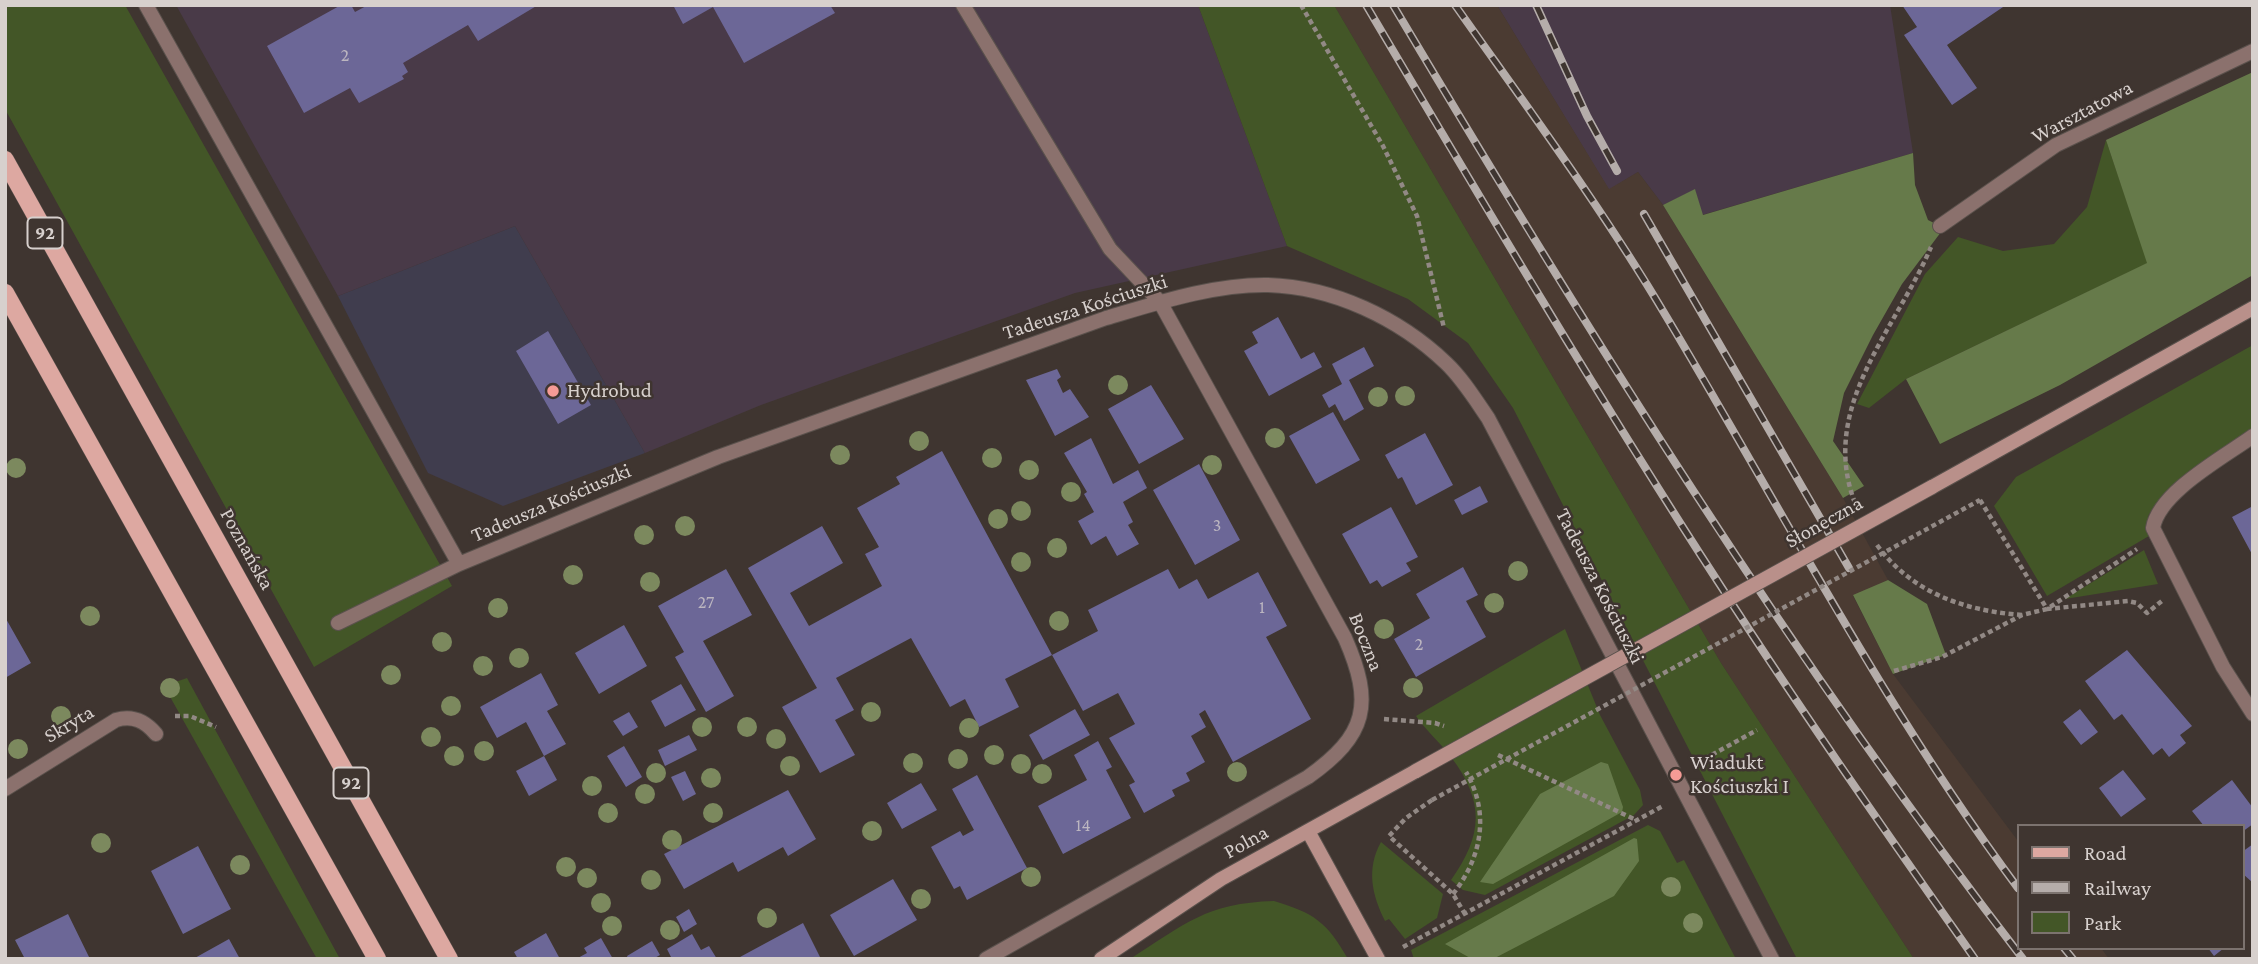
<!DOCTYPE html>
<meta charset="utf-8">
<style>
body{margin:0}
#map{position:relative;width:2258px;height:964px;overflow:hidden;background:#3f3530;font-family:"Crimson Pro",serif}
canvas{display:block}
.frame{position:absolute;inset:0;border:7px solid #d7d0cd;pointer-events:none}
.legend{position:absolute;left:2017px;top:824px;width:228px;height:126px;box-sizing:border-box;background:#3f3530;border:2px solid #7c736f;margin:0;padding:9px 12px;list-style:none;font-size:21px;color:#d7d0cd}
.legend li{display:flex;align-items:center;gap:14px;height:35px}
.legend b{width:35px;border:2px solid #7c736f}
</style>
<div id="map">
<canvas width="2258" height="964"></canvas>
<div class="frame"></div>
<ul class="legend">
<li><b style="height:9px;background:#dda8a1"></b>Road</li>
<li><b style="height:9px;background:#b5adaa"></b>Railway</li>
<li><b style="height:19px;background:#435627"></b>Park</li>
</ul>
</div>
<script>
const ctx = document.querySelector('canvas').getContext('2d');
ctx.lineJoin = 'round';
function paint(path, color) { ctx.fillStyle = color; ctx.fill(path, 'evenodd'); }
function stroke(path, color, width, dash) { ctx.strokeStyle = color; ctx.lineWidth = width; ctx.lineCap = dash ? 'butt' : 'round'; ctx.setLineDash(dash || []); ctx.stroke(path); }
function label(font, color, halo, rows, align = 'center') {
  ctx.font = font + ' "Crimson Pro",serif'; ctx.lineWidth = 5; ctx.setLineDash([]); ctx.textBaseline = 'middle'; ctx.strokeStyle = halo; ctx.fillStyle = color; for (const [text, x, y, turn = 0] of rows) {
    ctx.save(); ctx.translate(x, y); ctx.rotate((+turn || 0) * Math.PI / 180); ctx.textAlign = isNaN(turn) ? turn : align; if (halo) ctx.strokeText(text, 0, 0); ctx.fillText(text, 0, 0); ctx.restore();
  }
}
const commercial = new Path2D(`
 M515 226 645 453 503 506 428 473 338 296Z`);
const industrial = new Path2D(`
 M176 5H1198L1287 246 1075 293 761 405 645 453 515 226 338 296Z
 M1497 5H1890L1913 153 1702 215 1695 190 1663 205 1638 172 1609 190Z`);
const built = new Path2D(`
 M1334 5H1497L1609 189 1638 172 1663 205 1843 498 1888 580 1853 596 1893 674 2018 841V948H2101L2109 959H1914L1721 663Z`);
const green = new Path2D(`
 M5 5H125L452 586 314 667 5 109Z
 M1198 5H1334L1721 663 1914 959H1797L1513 408 1468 343 1408 299 1287 246Z
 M2106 140 2148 263 1906 379 1869 408 1857 404 1925 274 1958 237 2003 251 2054 244 2087 207Z
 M2253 345V429L2160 498 2148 516 2149 536 2047 596 1994 506 2016 477Z
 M2144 550 2158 584 2065 599Z
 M1565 629 1600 715 1640 790 1643 805 1634 815 1485 895 1463 890 1451 880C1483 835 1485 802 1451 757 1440 742 1427 732 1416 716Z
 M187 678 340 959H317L164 686Z
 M1648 825 1660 831 1677 863 1684 860 1736 959H1414L1411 950Z
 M1381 842 1443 894 1437 918 1405 939 1389 919 1385 921C1372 895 1366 869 1381 842Z
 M1274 901C1314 913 1327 922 1348 959H1130C1185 924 1206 903 1274 901Z`);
const forest = new Path2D(`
 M2253 72V275L2060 385 1940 444 1906 379 2147 263 2106 140Z
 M1913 153 1915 185 1928 220 1944 228 1902 284 1873 335 1844 393 1833 441 1864 486 1843 498 1663 205 1695 189 1703 215Z
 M1888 580 1927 604 1946 655 1893 674 1853 595Z
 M1601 762 1608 764 1623 807 1622 812 1493 884 1480 882 1540 794Z
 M1634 838 1637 839 1639 861 1614 896 1493 959H1472L1445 944Z`);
const building = new Path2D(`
 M341 5H351L355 12 368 5H538L478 41 468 25 403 63 408 72 402 76 404 79 359 103 350 88 304 113 267 46Z
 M673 5H830L835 13 744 63 713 7 683 24Z
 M1902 5H2006L1947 45 1977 88 1952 105 1904 35 1917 27Z
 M1278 317 1301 359 1314 352 1322 367 1269 396 1244 351 1258 343 1252 332Z
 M548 331 591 405 558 424 516 351Z
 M1364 347 1374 366 1349 380 1364 409 1344 421 1335 404 1329 408 1322 395 1342 384 1332 364Z
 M1057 369 1061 377 1057 380 1063 393 1070 389 1089 417 1055 436 1026 380Z
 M1151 385 1184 439 1139 464 1108 409Z
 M1333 412 1360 460 1316 484 1289 436Z
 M1425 433 1453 485 1416 505 1402 477 1398 479 1385 455Z
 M1091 438 1113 484 1138 470 1147 488 1123 502 1133 522 1128 525 1139 544 1117 556 1106 536 1091 545 1078 521 1094 512 1084 494 1087 492 1064 453Z
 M942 451 1052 655 1005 679 1019 707 979 727 965 699 950 707 911 638 836 678 854 710 835 720 855 755 820 773 782 707 817 688 748 568 822 526 843 563 790 593 809 626 882 586 865 554 879 547 857 508 900 484 896 477Z
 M1199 464 1240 540 1195 565 1153 490Z
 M1480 486 1488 502 1462 515 1454 500Z
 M2253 506V556L2232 517Z
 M1391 507 1418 557 1406 563 1411 571 1382 587 1377 580 1370 584 1342 534Z
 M1463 567 1478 595 1466 601 1486 637 1416 677 1394 639 1430 618 1416 594Z
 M726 569 752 615 703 641 734 696 706 712 675 657 684 652 658 606Z
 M1168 569 1179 589 1197 579 1208 599 1258 572 1287 626 1266 637 1311 719 1233 762 1205 710 1199 714 1206 727 1191 736 1205 762 1186 773 1190 781 1172 790 1175 796 1144 813 1129 785 1135 782 1109 738 1135 724 1118 693 1083 711 1052 655 1098 631 1088 610Z
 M5 617 31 663 5 678Z
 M624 625 647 666 599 694 575 653Z
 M2127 650 2192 726 2180 735 2186 743 2169 757 2162 748 2153 755 2122 714 2114 720 2085 681Z
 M541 673 558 705 547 711 566 744 544 756 557 780 529 796 516 771 544 756 526 722 497 738 480 707Z
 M681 684 696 710 665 727 651 701Z
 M1075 709 1090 735 1043 760 1029 735Z
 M2080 709 2098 732 2081 745 2063 722Z
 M629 712 638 727 623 736 613 721Z
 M689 735 697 750 665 766 658 750Z
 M1098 741 1112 767 1106 770 1131 818 1063 854 1038 806 1087 780 1074 755Z
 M624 746 642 777 626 787 607 756Z
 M2123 770 2146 799 2121 817 2099 788Z
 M685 771 696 794 683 801 671 777Z
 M977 775 1027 868 967 900 960 886 954 889 931 847 960 831 963 836 974 830 952 789Z
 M2232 780 2253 808V824L2242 832V826H2204L2192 811Z
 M921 783 937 810 902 829 887 803Z
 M788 790 816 839 788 856 783 847 738 872 733 862 684 889 664 854Z
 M2253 844V883L2242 873V852Z
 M198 846 231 909 183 934 151 871Z
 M893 879 917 920 854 956 830 915Z
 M689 909 697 924 684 932 676 917Z
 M68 914 90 959H25L15 940Z
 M803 923 821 959H741L740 957Z
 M546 933 560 959H518L514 952Z
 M692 934 701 950 709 946 717 959H672L667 949Z
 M601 938 613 959H576L587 953 584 948Z
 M229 939 240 959H193Z
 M652 941 660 955 653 959H628L627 956Z
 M2208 948H2224L2214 956Z`);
const path = new Path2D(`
 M1301 5 1383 146 1417 216 1444 328
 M1980 500 2047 609 2128 601 2137 603 2147 613 2163 600
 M1855 503C1818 407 1896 330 1931 247
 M1877 545C1912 593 1965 611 2022 615
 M1894 671 1942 657 2022 615 2047 609 2137 549
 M175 716H190L216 727
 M1384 719 1435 723 1444 726
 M1498 755 1636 820
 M1697 763 1757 730
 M1432 800 1406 818 1389 836 1453 894 1465 914
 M1453 894C1482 857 1490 813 1466 772
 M1403 947 1663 806`);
const lane = new Path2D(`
 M963 5 1110 249 1160 302`);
const street = new Path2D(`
 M146 5 459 564
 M1940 226 2056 145 2253 51
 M2253 436C2224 457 2159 492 2153 528L2223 667 2253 714
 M338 623 459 564 718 457 1106 318C1157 303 1214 284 1268 285 1333 287 1399 318 1446 363 1462 378 1475 399 1488 418L1772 959
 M5 789 116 720C133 715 145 721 156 734
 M986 959 1308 777C1367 735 1374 704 1345 638L1160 302`);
const secondary = new Path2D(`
 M1932 487 2253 308
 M1308 831 1378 959
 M1101 959 1221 879 1416 771`);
const primary = new Path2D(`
 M5 160 449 959
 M5 293 377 959`);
const rail = new Path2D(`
 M1366 5C1482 201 1598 397 1722 588 1803 714 1889 836 1975 959
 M1393 5C1588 333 1790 656 2023 959
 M1455 5C1527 107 1602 208 1666 316 1781 508 1884 708 2018 888
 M1536 5 1587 116 1617 171
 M1644 214 1849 568
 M2064 948 2073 959`);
const pathBridge = new Path2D(`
 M1432 800 1980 500`);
const secondaryBridge = new Path2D(`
 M1416 771 1932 487`);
const trees = [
 [1118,385],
 [1405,396],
 [1378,397],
 [1275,438],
 [919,441],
 [840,455],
 [992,458],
 [1212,465],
 [16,468],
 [1029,470],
 [1071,492],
 [1021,511],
 [998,519],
 [685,526],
 [644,535],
 [1057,548],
 [1021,562],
 [1518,571],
 [573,575],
 [650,582],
 [1494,603],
 [498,608],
 [90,616],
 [1059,621],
 [1384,629],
 [442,642],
 [519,658],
 [483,666],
 [391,675],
 [170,688],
 [1413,688],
 [451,706],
 [871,712],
 [61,716],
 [702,727],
 [747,727],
 [969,728],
 [431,737],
 [776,739],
 [18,749],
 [484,751],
 [994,755],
 [454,756],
 [958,759],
 [913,763],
 [1021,764],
 [790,766],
 [1237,772],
 [656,773],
 [1042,774],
 [711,778],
 [592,786],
 [645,794],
 [608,813],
 [713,813],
 [872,831],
 [672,840],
 [101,843],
 [240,865],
 [566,867],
 [1031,877],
 [587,878],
 [651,880],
 [1671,887],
 [921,899],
 [601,903],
 [767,918],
 [1693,923],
 [612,926],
 [670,930]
];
const markers = [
 [553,391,7,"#f59b96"],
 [1676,775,7,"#f59b96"]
];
const numberNames = [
 ["2",345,55],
 ["3",1217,525],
 ["27",706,602],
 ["1",1262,607],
 ["2",1419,644],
 ["14",1083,825]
];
const shields = [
 [45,233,35],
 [351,783,35]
];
const shieldNames = [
 ["92",45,233],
 ["92",351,783]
];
const streetNames = [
 ["Warsztatowa",2082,112,-28],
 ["Tadeusza Kościuszki",1085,307,-18],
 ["Tadeusza Kościuszki",551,503,-23],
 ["Słoneczna",1824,522,-29],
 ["Poznańska",247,549,61],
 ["Tadeusza Kościuszki",1600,586,63],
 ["Boczna",1366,642,68],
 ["Skryta",69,724,-31],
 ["Polna",1246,842,-29]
];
const poiNames = [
 ["Hydrobud",567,391],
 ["Wiadukt",1690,763],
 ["Kościuszki I",1690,787]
];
paint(commercial, '#403d4e');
paint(industrial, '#493a48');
paint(built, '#4b3b32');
paint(green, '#435627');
paint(forest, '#667a4a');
paint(building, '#6c6797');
stroke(lane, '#5a514c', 16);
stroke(street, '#5a514c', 16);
stroke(secondary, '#5a514c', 16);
stroke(primary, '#5a514c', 19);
stroke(path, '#928985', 4.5, [5, 3.5]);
stroke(lane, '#8b716d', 14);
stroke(street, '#8b716d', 14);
stroke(secondary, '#b9908a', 14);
stroke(primary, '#dda8a1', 18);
stroke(rail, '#b5adaa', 8);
stroke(rail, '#3f3530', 5, [16]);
stroke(secondaryBridge, '#5a514c', 16, []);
stroke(pathBridge, '#928985', 4.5, [5, 3.5]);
stroke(secondaryBridge, '#b9908a', 14);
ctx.fillStyle = '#7c895e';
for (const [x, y] of trees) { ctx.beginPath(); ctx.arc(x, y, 10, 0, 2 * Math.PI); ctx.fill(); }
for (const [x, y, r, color] of markers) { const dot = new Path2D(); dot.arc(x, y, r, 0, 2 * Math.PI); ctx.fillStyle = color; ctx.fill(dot); stroke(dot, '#3f3530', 2.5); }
label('18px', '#bcb6c0', null, numberNames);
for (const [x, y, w] of shields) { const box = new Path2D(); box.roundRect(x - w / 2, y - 15.5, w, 31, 5); ctx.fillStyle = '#3f3530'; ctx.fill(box); stroke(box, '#d7d0cd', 2); }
label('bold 19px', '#d7d0cd', null, shieldNames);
label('21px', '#d7d0cd', '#3f3530', streetNames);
label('21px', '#d7d0cd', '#3f3530', poiNames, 'left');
</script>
